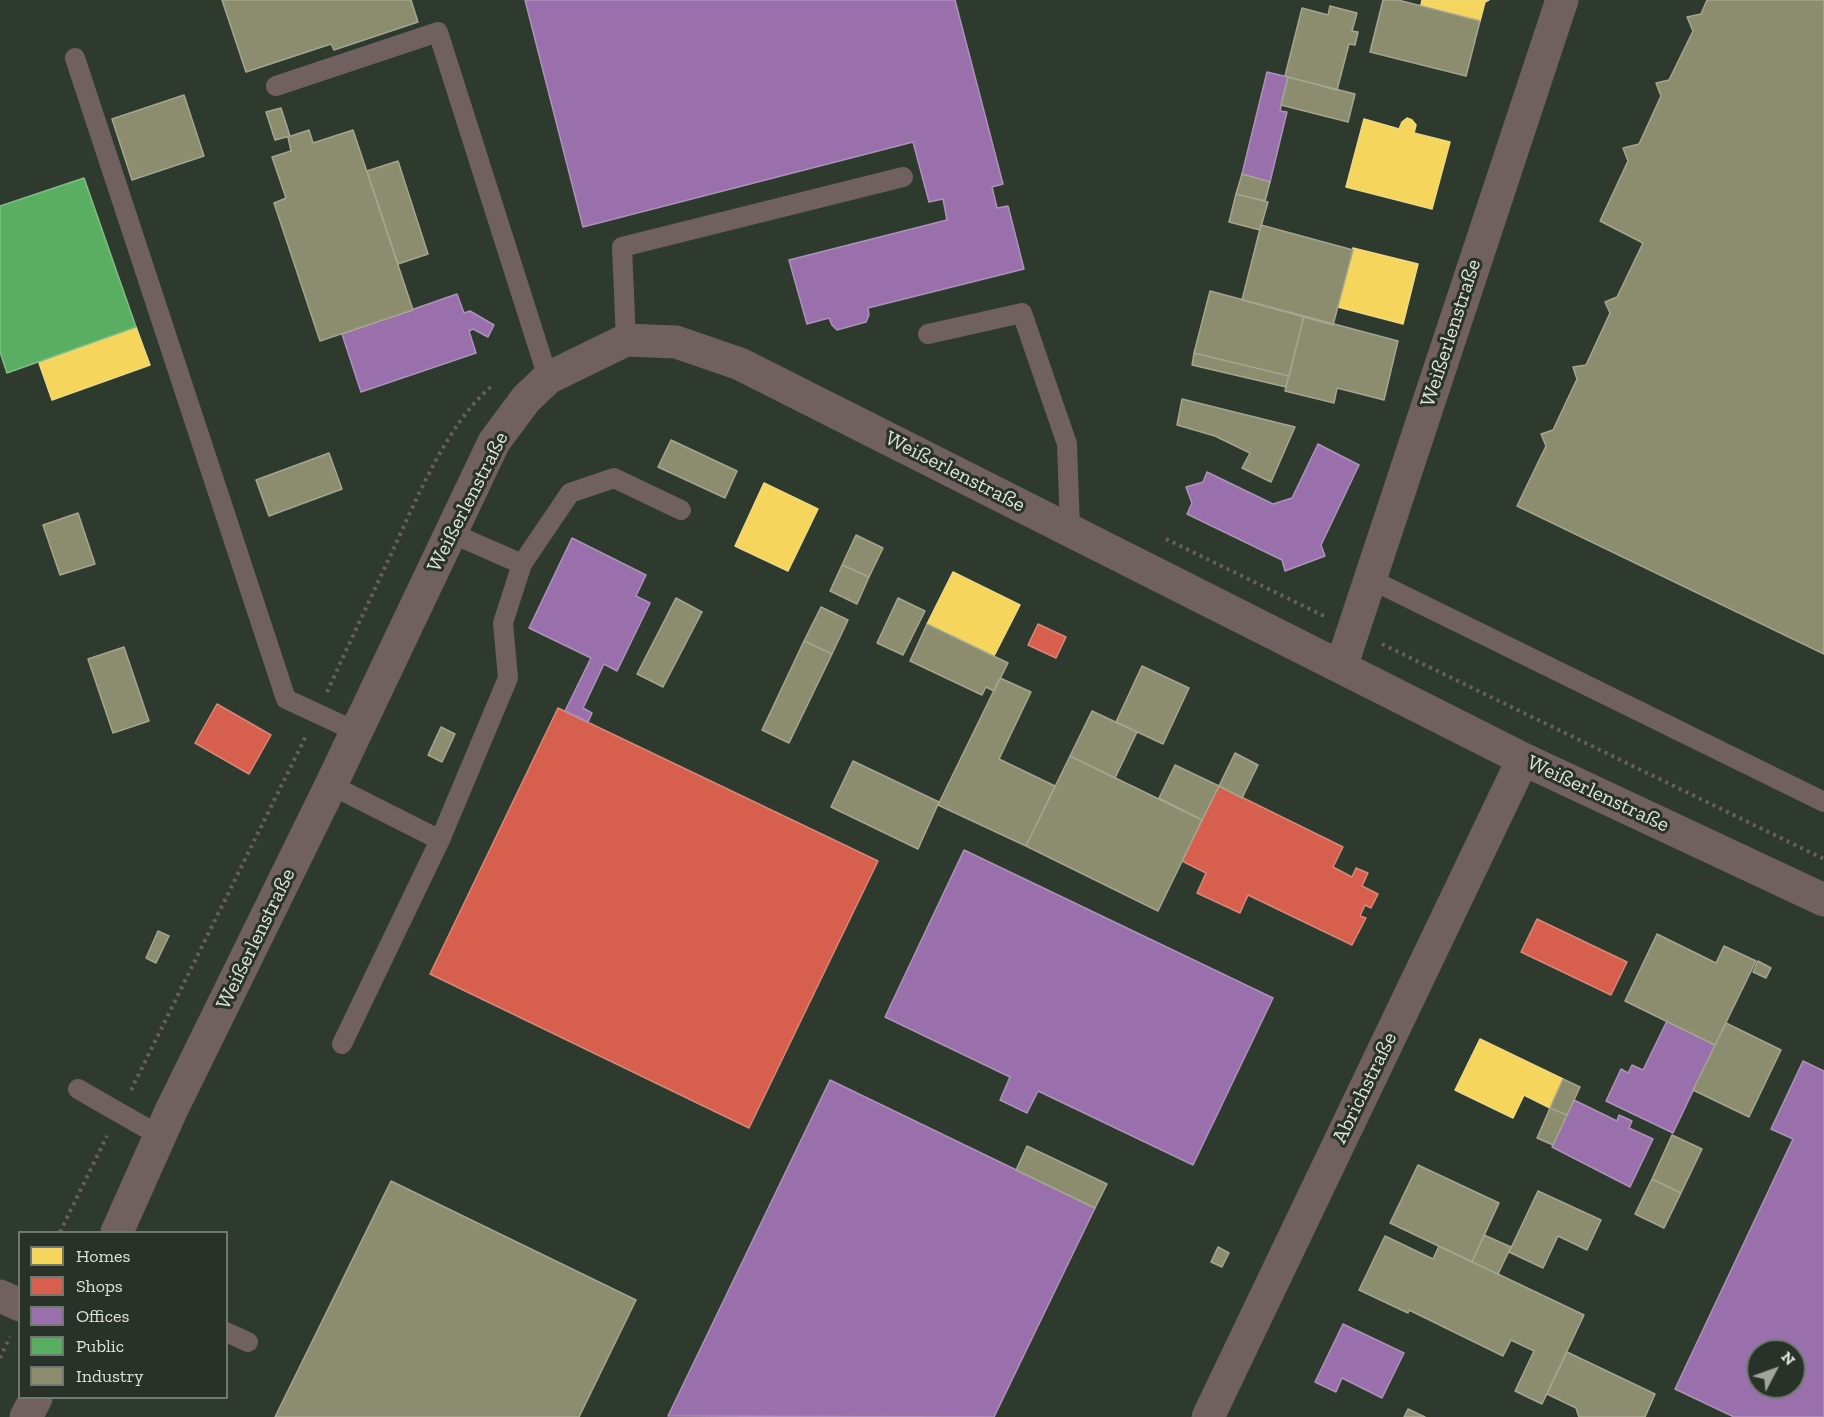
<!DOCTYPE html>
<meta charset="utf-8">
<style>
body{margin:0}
#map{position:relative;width:1824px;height:1417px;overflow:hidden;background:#2b302b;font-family:"Zilla Slab",serif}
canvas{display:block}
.legend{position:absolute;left:18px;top:1231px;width:210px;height:168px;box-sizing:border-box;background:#293229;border:2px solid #717871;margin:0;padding:8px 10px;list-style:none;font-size:18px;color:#dde2dd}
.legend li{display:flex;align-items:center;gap:12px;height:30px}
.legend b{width:30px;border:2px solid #717871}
.north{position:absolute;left:1746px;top:1339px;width:60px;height:60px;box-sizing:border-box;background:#293229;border:2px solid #717871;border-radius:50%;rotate:49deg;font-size:16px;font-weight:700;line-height:24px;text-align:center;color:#dde2dd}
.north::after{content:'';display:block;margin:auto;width:21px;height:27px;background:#9fa49f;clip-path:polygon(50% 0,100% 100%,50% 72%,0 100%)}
</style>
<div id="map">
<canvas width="1824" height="1417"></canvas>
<ul class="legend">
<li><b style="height:16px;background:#f6d55c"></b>Homes</li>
<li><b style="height:16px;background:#d6604d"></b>Shops</li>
<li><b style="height:16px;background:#9970ab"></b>Offices</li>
<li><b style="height:16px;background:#5aae61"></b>Public</li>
<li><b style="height:16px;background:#8c8c6e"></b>Industry</li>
</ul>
<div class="north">N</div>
</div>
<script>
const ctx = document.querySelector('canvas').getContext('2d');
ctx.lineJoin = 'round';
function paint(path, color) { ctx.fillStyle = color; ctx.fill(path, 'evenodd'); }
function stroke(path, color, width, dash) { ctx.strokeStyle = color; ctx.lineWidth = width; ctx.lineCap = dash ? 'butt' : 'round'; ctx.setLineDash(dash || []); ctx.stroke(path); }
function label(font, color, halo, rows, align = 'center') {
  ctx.font = font + ' "Zilla Slab",serif'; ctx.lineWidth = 6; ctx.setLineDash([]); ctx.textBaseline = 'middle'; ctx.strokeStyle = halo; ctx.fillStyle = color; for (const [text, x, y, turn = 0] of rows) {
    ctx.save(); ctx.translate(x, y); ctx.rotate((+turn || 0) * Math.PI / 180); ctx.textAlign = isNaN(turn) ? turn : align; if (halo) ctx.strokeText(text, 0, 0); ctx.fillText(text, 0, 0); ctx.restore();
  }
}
const built = new Path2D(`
 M0 0H1824V1417H0ZM20 1232H226V1398H20ZM1758 1351H1794V1387H1758Z`);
const homes = new Path2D(`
 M1422 0H1489L1485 2 1480 21 1421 5Z
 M1407 118 1412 120 1416 125 1414 133 1450 142 1432 209 1346 187 1364 119 1399 129 1402 122Z
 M1353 248 1418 264 1403 324 1338 307Z
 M136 327 150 365 52 400 39 363Z
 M764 483 818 509 788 571 735 546Z
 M953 572 1020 605 994 656 927 624Z
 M1480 1039 1563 1079 1550 1108 1524 1095 1513 1118 1455 1090Z`);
const shops = new Path2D(`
 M1038 624 1066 637 1056 658 1028 645Z
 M217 704 271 735 249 774 195 743Z
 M558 708 878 861 749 1128 430 974Z
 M1219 786 1343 847 1333 867 1352 877 1356 868 1368 873 1362 886 1378 894 1371 908 1365 905 1360 916 1366 918 1352 945 1248 895 1240 913 1197 893 1206 873 1182 861Z
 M1537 919 1627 962 1611 995 1521 952Z`);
const offices = new Path2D(`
 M525 0H955L1003 184 992 187 997 208 1008 206 1024 269 868 308 869 315 866 322 837 330 832 325 829 318 807 324 789 260 947 220 943 199 929 202 913 142 583 227Z
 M1267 72 1288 77 1280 111 1287 112 1270 182 1242 174Z
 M457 294 464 313 470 311 494 325 488 337 473 329 469 331 476 353 361 392 342 334Z
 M1318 444 1359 465 1321 545 1325 556 1285 571 1282 560 1187 514 1192 503 1186 487 1203 482 1207 472 1273 504 1292 498Z
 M572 538 646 575 636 596 650 603 617 671 604 664 583 708 592 713 588 722 565 711 591 658 529 628Z
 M964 850 1273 998 1193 1165 1038 1091 1027 1113 1000 1100 1010 1077 885 1017Z
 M1667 1021 1715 1045 1673 1133 1606 1101 1621 1069 1628 1073 1632 1065 1643 1070Z
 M1803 1061 1824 1071V1417H1734L1675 1389 1793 1139 1771 1129ZM1758 1351H1794V1387H1758Z
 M830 1080 1095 1208 994 1417 668 1416Z
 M1574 1100 1617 1121 1619 1115 1632 1121 1629 1128 1653 1139 1630 1187 1552 1147Z
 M1343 1324 1404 1353 1382 1398 1342 1378 1336 1392 1315 1382Z`);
const public = new Path2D(`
 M84 178 136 327 7 373 0 352V206Z`);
const industry = new Path2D(`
 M222 0H411L418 22 334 50 331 44 246 72Z
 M1383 0H1398L1480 21 1466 76 1370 52Z
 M1707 0H1824V654L1517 506 1546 446 1541 434 1553 430 1577 379 1573 367 1586 365 1610 313 1605 302 1617 297 1643 243 1600 221 1628 161 1623 148 1639 144 1661 96 1656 83 1669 80 1693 31 1687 17 1701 14Z
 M1330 6 1357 13 1352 31 1358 32 1355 45 1349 44 1337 90 1285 76 1302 8 1328 15Z
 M1288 77 1355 94 1348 122 1281 105Z
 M184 95 204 156 132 180 112 119Z
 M281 108 290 136 275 140 266 112Z
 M309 130 313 143 353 130 413 310 320 341 274 203 286 198 272 157 291 151 288 137Z
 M398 161 428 254 398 264 367 171Z
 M1242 174 1270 182 1265 201 1236 194Z
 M1236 194 1268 202 1260 230 1229 222Z
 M1261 225 1353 250 1333 325 1242 300Z
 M1210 291 1304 316 1289 376 1194 353Z
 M1304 316 1398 341 1384 400 1337 388 1334 403 1285 391Z
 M1194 353 1289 376 1286 387 1192 365Z
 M1182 399 1295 427 1271 482 1242 468 1250 453 1215 436 1177 425Z
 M671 440 737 471 725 498 658 467Z
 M329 453 342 489 269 516 256 480Z
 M78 513 95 564 60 575 43 525Z
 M856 535 883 548 869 577 842 565Z
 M842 565 869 577 857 604 830 591Z
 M676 598 702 612 663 687 637 674Z
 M898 598 925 611 903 655 877 643Z
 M821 607 848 620 832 654 804 641Z
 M927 624 1008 663 994 691 986 687 982 695 910 661Z
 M804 641 832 654 789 743 762 730Z
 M124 647 149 721 113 733 88 659Z
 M1142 666 1189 688 1163 744 1116 722Z
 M1000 678 1031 692 999 759 1055 786 1026 846 938 805Z
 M1092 711 1137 732 1115 778 1070 756Z
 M441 727 455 734 442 762 428 755Z
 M1235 753 1258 765 1242 798 1219 786Z
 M1070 756 1202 820 1158 911 1026 846Z
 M853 761 939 802 918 849 831 807Z
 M1175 765 1219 786 1202 820 1159 798Z
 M158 931 169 936 156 963 146 958Z
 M1657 934 1716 963 1724 946 1756 961 1715 1045 1625 1001Z
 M1758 961 1771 968 1766 978 1753 972Z
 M1726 1023 1781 1050 1749 1117 1693 1090Z
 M1563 1079 1580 1087 1567 1115 1550 1108Z
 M1550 1108 1567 1115 1553 1145 1537 1138Z
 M1672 1135 1702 1149 1681 1193 1652 1179Z
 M1027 1146 1107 1184 1095 1208 1016 1170Z
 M1418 1165 1499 1203 1472 1262 1390 1223Z
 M1652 1179 1681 1193 1664 1228 1635 1214Z
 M391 1181 636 1300 579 1417H275Z
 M1538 1191 1601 1220 1587 1250 1558 1236 1543 1268 1509 1252Z
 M1484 1235 1511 1247 1498 1274 1472 1262Z
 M1385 1236 1433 1259 1439 1246 1584 1315 1542 1404 1515 1391 1534 1351 1511 1340 1503 1356 1409 1310 1408 1313 1359 1290Z
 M1218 1247 1229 1253 1222 1267 1211 1262Z
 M1567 1352 1655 1394 1645 1417H1579L1576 1408 1547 1394Z
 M1408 1409 1425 1417H1404Z`);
const path = new Path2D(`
 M1166 539 1324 616
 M1382 644 1824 859
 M327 692C349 644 371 597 393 550 417 498 448 422 492 386
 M131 1090 306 736
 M60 1232 107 1136
 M0 1358 10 1337`);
const service = new Path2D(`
 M75 58 286 699 355 731
 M276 86 438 32 548 378
 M928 334 1022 313 1067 444 1070 530
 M626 340 622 247 903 177
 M451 533 522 564 570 493 614 478 681 510
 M1370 579 1824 802
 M331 785 440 840 342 1044
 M440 840 508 678 503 623 522 564
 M78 1089 160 1136
 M226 1332 248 1342`);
const minor = new Path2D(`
 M1341 667 1562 0
 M117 1232 171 1111 331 785 494 442 526 399 548 378 626 340 676 342 740 364 1523 759 1824 900
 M0 1296 20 1305
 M26 1417 36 1398
 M1208 1417 1523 759`);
const streetNames = [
 ["Weißerlenstraße",1451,333,-72],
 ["Weißerlenstraße",955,472,27],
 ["Weißerlenstraße",468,502,-63],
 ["Weißerlenstraße",1598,794,25],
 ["Weißerlenstraße",256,939,-64],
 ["Abrichstraße",1365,1088,-64]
];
paint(built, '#2e3a2e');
paint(homes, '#f6d55c');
stroke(homes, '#eed983', 1.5);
paint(shops, '#d6604d');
stroke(shops, '#d88778', 1.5);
paint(offices, '#9970ab');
stroke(offices, '#ad92ba', 1.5);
paint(public, '#5aae61');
stroke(public, '#81be86', 1.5);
paint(industry, '#8c8c6e');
stroke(industry, '#a4a68f', 1.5);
stroke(path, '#67605d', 4, [3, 4.5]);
stroke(service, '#70605f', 20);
stroke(minor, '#70605f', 33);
label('21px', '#dde2dd', '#293229', streetNames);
</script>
